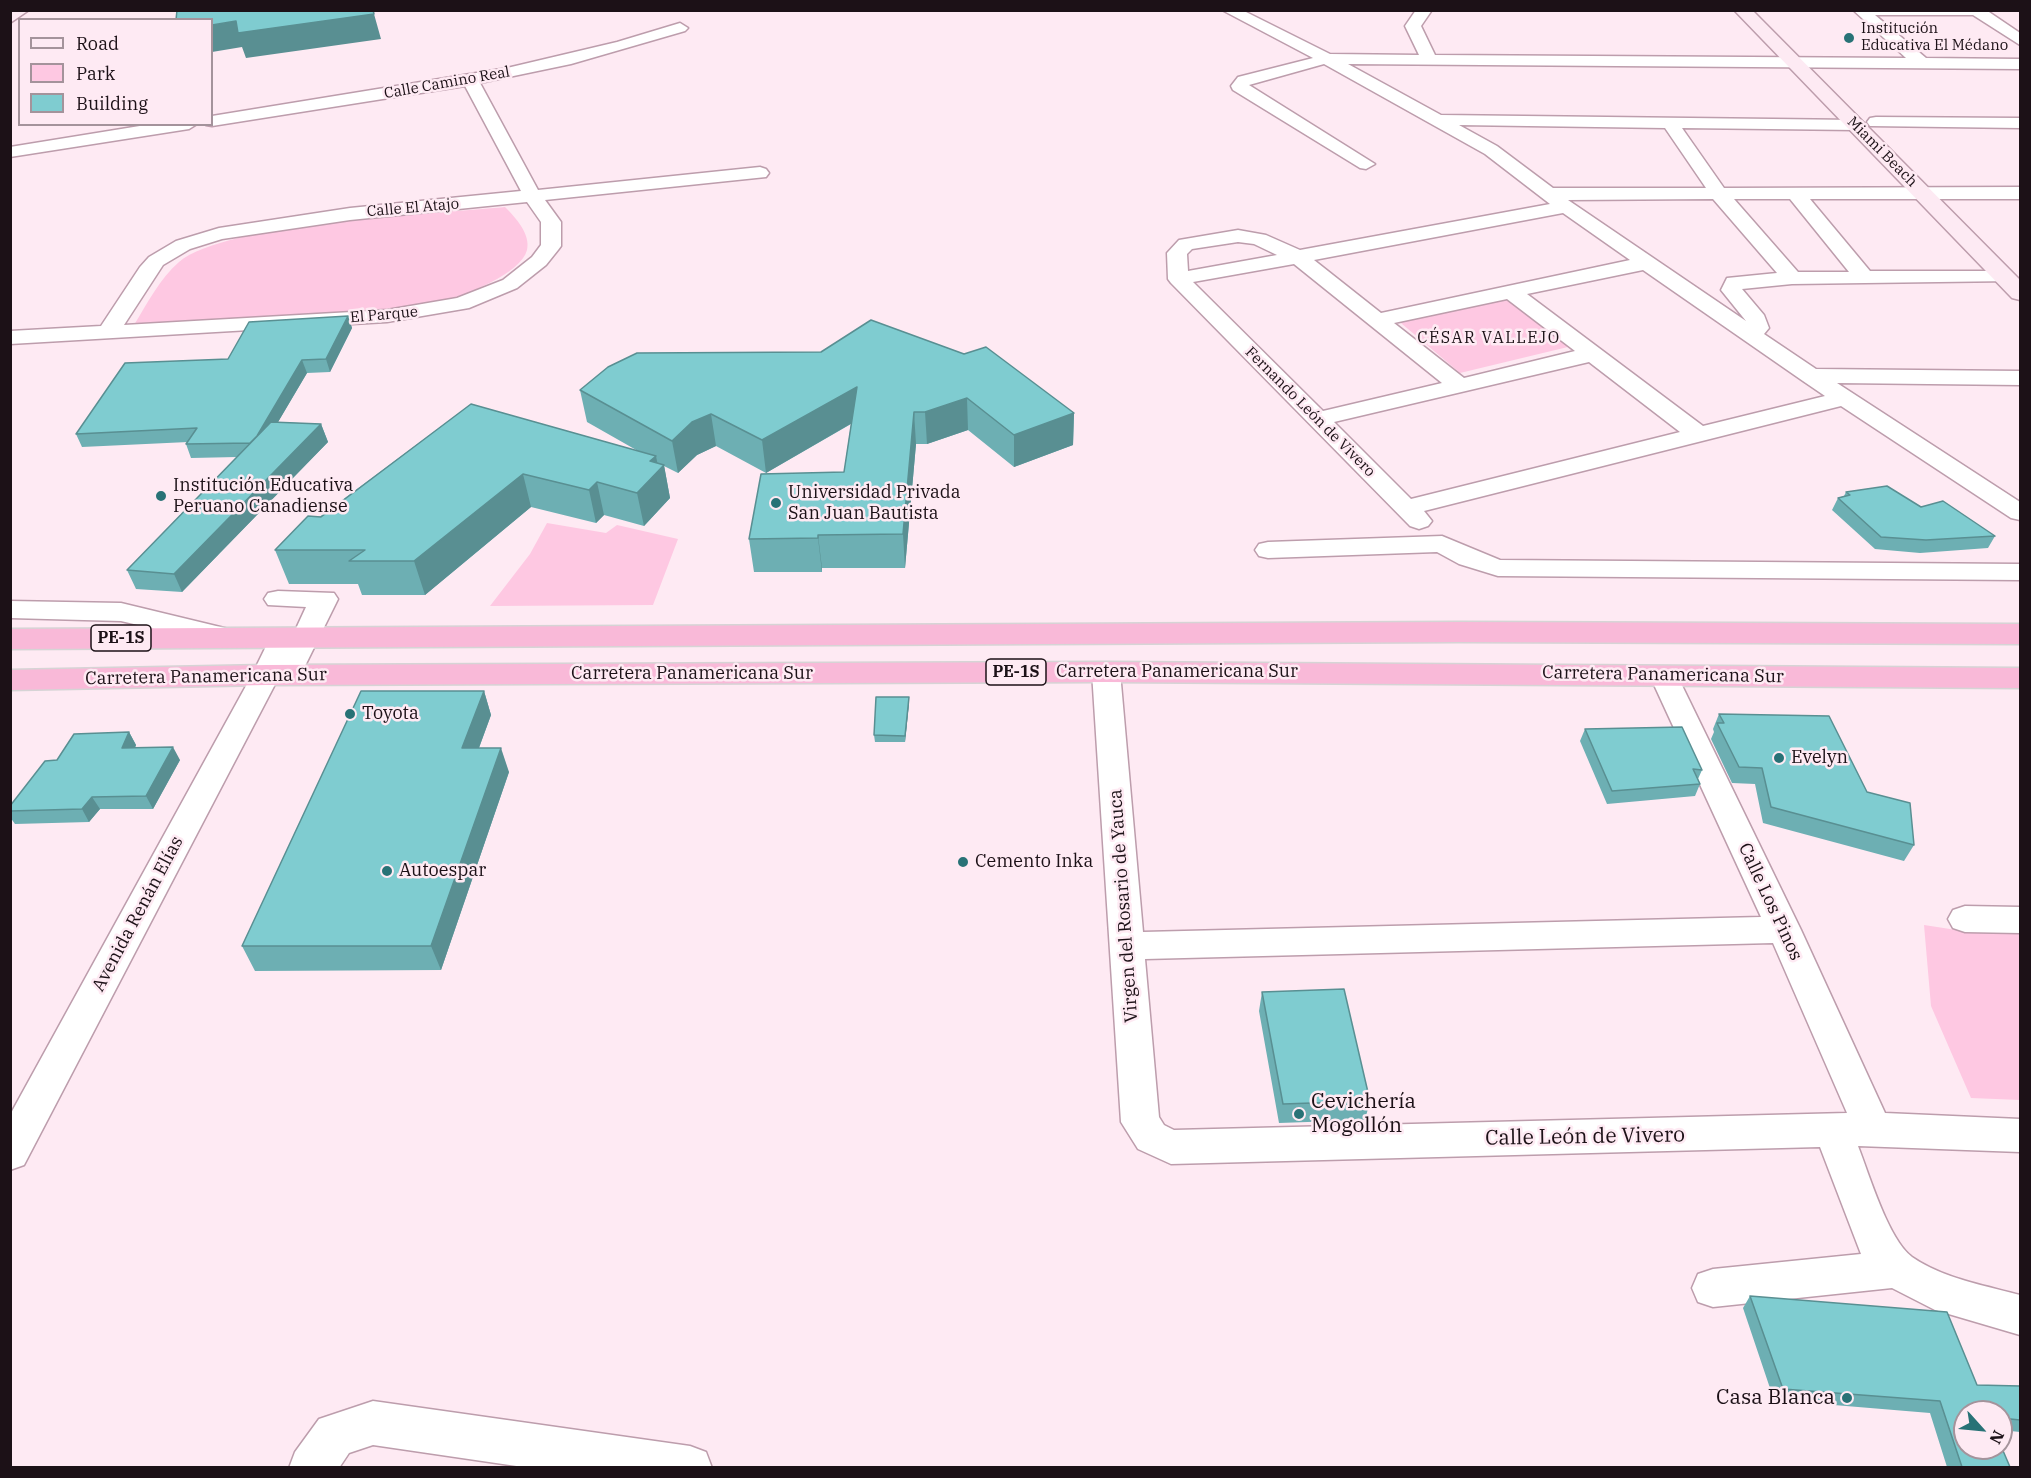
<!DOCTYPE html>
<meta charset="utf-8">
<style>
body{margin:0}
#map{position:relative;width:2031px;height:1478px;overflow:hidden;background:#feeaf3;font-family:"IBM Plex Serif",serif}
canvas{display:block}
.frame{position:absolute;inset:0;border:12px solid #1c1117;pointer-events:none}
.legend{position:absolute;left:18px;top:18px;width:195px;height:108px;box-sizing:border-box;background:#feeaf3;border:2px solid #a4939b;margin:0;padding:8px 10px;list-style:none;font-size:18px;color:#1c1117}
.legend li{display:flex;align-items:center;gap:12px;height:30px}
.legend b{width:30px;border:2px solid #a4939b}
.north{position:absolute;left:1953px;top:1400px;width:60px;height:60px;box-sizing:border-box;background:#feeaf3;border:2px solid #a4939b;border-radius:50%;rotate:117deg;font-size:16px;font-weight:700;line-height:24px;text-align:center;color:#1c1117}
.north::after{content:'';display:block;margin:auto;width:21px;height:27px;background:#287276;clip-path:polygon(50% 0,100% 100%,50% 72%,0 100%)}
</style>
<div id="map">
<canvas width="2031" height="1478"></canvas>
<div class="frame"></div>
<ul class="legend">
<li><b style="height:8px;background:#fdeaf3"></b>Road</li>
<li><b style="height:16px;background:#fec8e2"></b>Park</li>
<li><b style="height:16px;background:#7fccd0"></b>Building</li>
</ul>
<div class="north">N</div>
</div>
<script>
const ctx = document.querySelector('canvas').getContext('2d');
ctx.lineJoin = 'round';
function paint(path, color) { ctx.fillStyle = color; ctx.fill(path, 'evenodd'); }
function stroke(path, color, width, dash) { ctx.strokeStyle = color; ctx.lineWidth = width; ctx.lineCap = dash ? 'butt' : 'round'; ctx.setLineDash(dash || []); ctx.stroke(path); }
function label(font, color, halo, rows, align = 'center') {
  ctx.font = font + ' "IBM Plex Serif",serif'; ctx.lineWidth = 5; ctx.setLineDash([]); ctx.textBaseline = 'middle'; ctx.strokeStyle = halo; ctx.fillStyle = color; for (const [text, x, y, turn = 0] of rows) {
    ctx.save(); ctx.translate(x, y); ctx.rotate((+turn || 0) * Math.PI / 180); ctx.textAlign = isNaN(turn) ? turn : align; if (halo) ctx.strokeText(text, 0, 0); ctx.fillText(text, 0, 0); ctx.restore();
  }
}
const green = new Path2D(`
 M505 207C515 217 531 234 527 250 521 274 465 295 444 301 405 313 361 312 321 314 259 317 196 321 134 325 147 304 160 278 179 262 227 222 436 214 505 207Z
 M1503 297 1572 346 1460 373 1395 318Z
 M547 523 606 533 617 525 678 539 653 605 490 606 530 554Z
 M1924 925 1963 931 2020 932V1100L1971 1098 1931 1006Z`);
const street = new Path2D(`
 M1222 10H1242L1330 54 1419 55 1405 26 1416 10H1432L1421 26 1435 55 1906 58 1853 10H1986L2020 33V45L1973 15H1875L1926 58 2020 59V69L1348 64 1441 115 1856 120 1865 125 1856 130 1682 128 1724 188 2020 187V199H1810L1870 271H2005L2012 273 2015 277 2012 281 1792 284 1742 289 1764 315 1769 328 1764 334 1816 369 2020 371V385L1837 383 2020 502V520L2011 518 1841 406 1424 511 1432 521 1428 526 1419 529 1410 526 1171 283 1168 279 1167 253 1179 240 1238 230 1266 235 1300 250 1550 204 1485 154 1324 64 1249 85 1375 164 1366 169 1360 168 1233 90 1231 86 1238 77 1313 58ZM1459 125 1665 128 1706 188H1553L1497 146ZM1713 199 1777 273 1727 278 1721 290 1746 321 1568 200ZM1734 199H1790L1849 272H1798ZM1563 213 1630 260 1381 313 1314 260ZM1238 242 1254 244 1277 255 1188 271 1187 254 1192 249ZM1294 264 1442 383 1323 411 1193 282ZM1643 270 1803 381 1825 396 1703 426 1527 294ZM1507 299 1575 351 1464 378 1394 323ZM1589 362 1680 432 1411 499 1334 422Z
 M680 23 688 28 685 31 571 64 480 83 538 190 760 167 766 169 769 173 766 177 545 200 561 222V246L558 250 546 265 517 288 469 308 387 322 10 344V331L101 326 140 267 149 257 176 241 219 228 350 208 521 191 465 86 212 126 206 125 212 124V116L507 68 617 42ZM527 202 541 222V245L532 257 503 280 457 298 387 310 124 325 163 265 190 249 222 239 350 220Z
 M1876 117 2020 118V128L1870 126 1867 122 1870 118Z
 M152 124H197L189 129 10 157V147Z
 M1442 536 1500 560 2020 564V580L1498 576 1459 564 1437 552 1268 558 1259 556 1255 550 1259 544 1268 542Z
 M278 591 334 593 338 599 302 672 292 674 282 671 24 1165 10 1170V1115L252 675 273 632 283 629 294 633 306 607 268 605 264 599 268 593Z
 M10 601 121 603 241 632 245 638 241 644 231 647 121 621 10 618Z
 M1106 663 1116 665 1120 672 1143 932 1761 917 1650 676 1654 669 1664 667 1674 669 1801 930 1885 1113 2020 1119V1152L1858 1146C1869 1174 1888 1239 1912 1257 1944 1279 1984 1285 2020 1295V1335L1935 1310 1892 1288 1713 1307 1698 1302 1692 1288 1698 1274 1713 1269 1861 1254 1820 1147 1171 1164 1138 1149 1121 1122 1092 672 1096 665ZM1773 943 1847 1113 1174 1130 1164 1125 1159 1117 1145 959Z
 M1965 906 2020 907V933L1965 932 1953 928 1948 919 1953 910Z
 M373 1401 690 1446 706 1452 712 1468H530L373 1445 349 1453 339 1468H289L295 1452 319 1419Z`);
const secondary = new Path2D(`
 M10 10H29L10 23Z
 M1734 10H1752L2020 280V300L2012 298Z`);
const highway = new Path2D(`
 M1459 622 2020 624V644L1459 642 10 649V629Z
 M1106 662 2020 668V688L1106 682 266 685 10 690V670L266 665Z`);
const wall = new Path2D(`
 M348 316 352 328 330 372 307 373 278 422 321 424 328 442 182 592 136 589 127 570 237 457 191 458 186 444 188 442 82 447 76 434 228 359Z
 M964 354 1074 413 1073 445 1014 467 968 430 927 444H916L905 568H822V572H754L749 539 844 472 851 424 766 473 716 446 697 455 678 473 664 466 670 498 644 526 604 515 596 523 531 507 425 595H362L358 584H289L275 550 471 404 638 451 587 422 580 390Z
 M1846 492 1921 507 1995 536 1988 548 1920 553 1875 549 1832 510 1838 498 1844 496Z
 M484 691 491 715 479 748 509 772 441 970 255 971 242 946Z
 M909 703 905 742H875L874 735Z
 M1719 714 1867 792 1914 845 1904 861 1763 823 1755 784 1732 783 1711 739 1714 732 1713 729Z
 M1585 729 1702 770 1698 779 1700 784 1695 796 1607 804 1580 741Z
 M129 732 136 745 135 748 180 760 153 809H100L89 822 15 824 10 817V806L57 760Z
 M1262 992 1370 1101 1365 1120 1279 1123 1259 1011Z
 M1750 1296 1977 1385 2020 1386V1432L2001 1430V1412H1965L2010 1467H1947L1930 1413 1774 1400 1743 1308Z`);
const shadedWall = new Path2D(`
 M374 14 381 39 246 58 242 47 212 52V25L236 21Z
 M348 316 352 328 330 372 326 359Z
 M302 360 307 373 258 456 253 443Z
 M857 387 859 419 766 473 762 440Z
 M967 398 968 430 927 444 925 412Z
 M914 412 916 444 905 568 903 534Z
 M1074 413 1073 445 1014 467V435Z
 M711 414 716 446 697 455 678 473 672 441 692 422Z
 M321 424 328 442 182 592 174 574Z
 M656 456 659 471 664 465 670 498 644 526 637 493 650 461Z
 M523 474 531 507 425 595 414 561Z
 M597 482 604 515 596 523 589 490Z
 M818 535 822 568V572L818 538Z
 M484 691 491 715 470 772 462 748Z
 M909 697V703L905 742V736Z
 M129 732 136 745 129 761 122 748Z
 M173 747 180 760 153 809 146 796Z
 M501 748 509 772 441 970 431 946Z
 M92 797 100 809 89 822 82 809Z`);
const building = new Path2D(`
 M177 10H373L374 14 238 33 236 21 212 25V20H176Z
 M348 316 326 359 302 360 257 436 250 443 186 444 197 428 76 434 125 363 228 359 249 322Z
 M871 320 964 354 986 347 1074 413 1014 435 967 398 925 412H914L903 534 818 535V538L749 539 761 474 844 472 857 387 762 440 711 414 692 422 672 441 580 390 608 367 637 353 821 352Z
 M471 404 656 456 650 461 664 465 637 493 597 482 589 490 523 474 414 561H349L365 550H275L308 516 321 517Z
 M271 422 321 424 174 574 127 570Z
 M1887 486 1921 507 1943 501 1995 536 1926 540 1881 537 1838 498 1850 495 1846 492Z
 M361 691H484L462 748H501L431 946H242Z
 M876 697H909L905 736 874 735Z
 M1719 714 1829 716 1867 792 1910 803 1914 845 1771 807 1762 768 1739 767 1717 723H1724Z
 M1682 727 1702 770 1693 769 1700 784 1612 791 1585 729Z
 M129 732 122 748 173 747 146 796 92 797 82 809 10 811V806L45 761 57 760 74 734Z
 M1344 989 1370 1101 1283 1104 1262 992Z
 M1750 1296 1947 1312 1977 1385 2020 1386V1420L2001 1418V1412H1965V1448H2001V1446L2010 1467H1962L1940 1401 1783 1389Z`);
const markers = [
 [1849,38,6,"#287276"],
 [161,496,6,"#287276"],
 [776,503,6,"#287276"],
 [350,714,6,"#287276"],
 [1779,758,6,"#287276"],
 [963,862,6,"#287276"],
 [387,871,6,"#287276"],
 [1299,1114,6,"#287276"],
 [1847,1398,6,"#287276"]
];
const farPoinames = [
 ["Institución",1861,29],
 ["Educativa El Médano",1861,46]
];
const farStreetnames = [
 ["Calle Camino Real",447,83,-10],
 ["Miami Beach",1882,152,45],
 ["Calle El Atajo",413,208,-5],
 ["El Parque",384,315,-5],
 ["Fernando León de Vivero",1310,412,45]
];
const farNeighbourhoodnames = [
 ["CÉSAR VALLEJO",1489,338]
];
const shields = [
 [121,638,60],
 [1016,672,60]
];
const shieldNames = [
 ["PE-1S",121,638],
 ["PE-1S",1016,672]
];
const poiNames = [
 ["Institución Educativa",173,486],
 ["Peruano Canadiense",173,507],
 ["Universidad Privada",788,493],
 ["San Juan Bautista",788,514],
 ["Toyota",362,714],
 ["Evelyn",1791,758],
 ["Cemento Inka",975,862],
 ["Autoespar",399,871]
];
const streetNames = [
 ["Carretera Panamericana Sur",1177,672],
 ["Carretera Panamericana Sur",692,674],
 ["Carretera Panamericana Sur",1663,675,1],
 ["Carretera Panamericana Sur",206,677,-1],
 ["Calle Los Pinos",1770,902,65],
 ["Virgen del Rosario de Yauca",1124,906,-94],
 ["Avenida Renán Elías",138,914,-62]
];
const nearPoinames = [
 ["Cevichería",1311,1102],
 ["Mogollón",1311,1126],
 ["Casa Blanca",1835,1398,"right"]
];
const nearStreetnames = [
 ["Calle León de Vivero",1585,1137,-1]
];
paint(green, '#fec8e2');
stroke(street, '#bd9dac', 3);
stroke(secondary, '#bd9dac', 3);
stroke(highway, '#d6d4d5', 3);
paint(street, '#fff');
paint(secondary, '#fdeaf3');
paint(highway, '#f9b9d8');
paint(wall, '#6dafb3');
paint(shadedWall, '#598f92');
paint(building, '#7fccd0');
stroke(building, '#598f92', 1.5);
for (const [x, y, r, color] of markers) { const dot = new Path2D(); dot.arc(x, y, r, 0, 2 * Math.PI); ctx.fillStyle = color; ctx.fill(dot); stroke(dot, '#feeaf3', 2); }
label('15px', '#1c1117', '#feeaf3', farPoinames, 'left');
label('15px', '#1c1117', '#feeaf3', farStreetnames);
ctx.letterSpacing = '1.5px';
label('16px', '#1c1117', '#feeaf3', farNeighbourhoodnames);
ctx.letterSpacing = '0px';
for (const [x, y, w] of shields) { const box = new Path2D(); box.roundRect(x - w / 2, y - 13, w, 26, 4.5); ctx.fillStyle = '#feeaf3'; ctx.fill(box); stroke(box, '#1c1117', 1.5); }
label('bold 16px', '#1c1117', null, shieldNames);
label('18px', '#1c1117', '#feeaf3', poiNames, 'left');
label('18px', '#1c1117', '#feeaf3', streetNames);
label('21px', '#1c1117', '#feeaf3', nearPoinames, 'left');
label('21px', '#1c1117', '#feeaf3', nearStreetnames);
</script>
